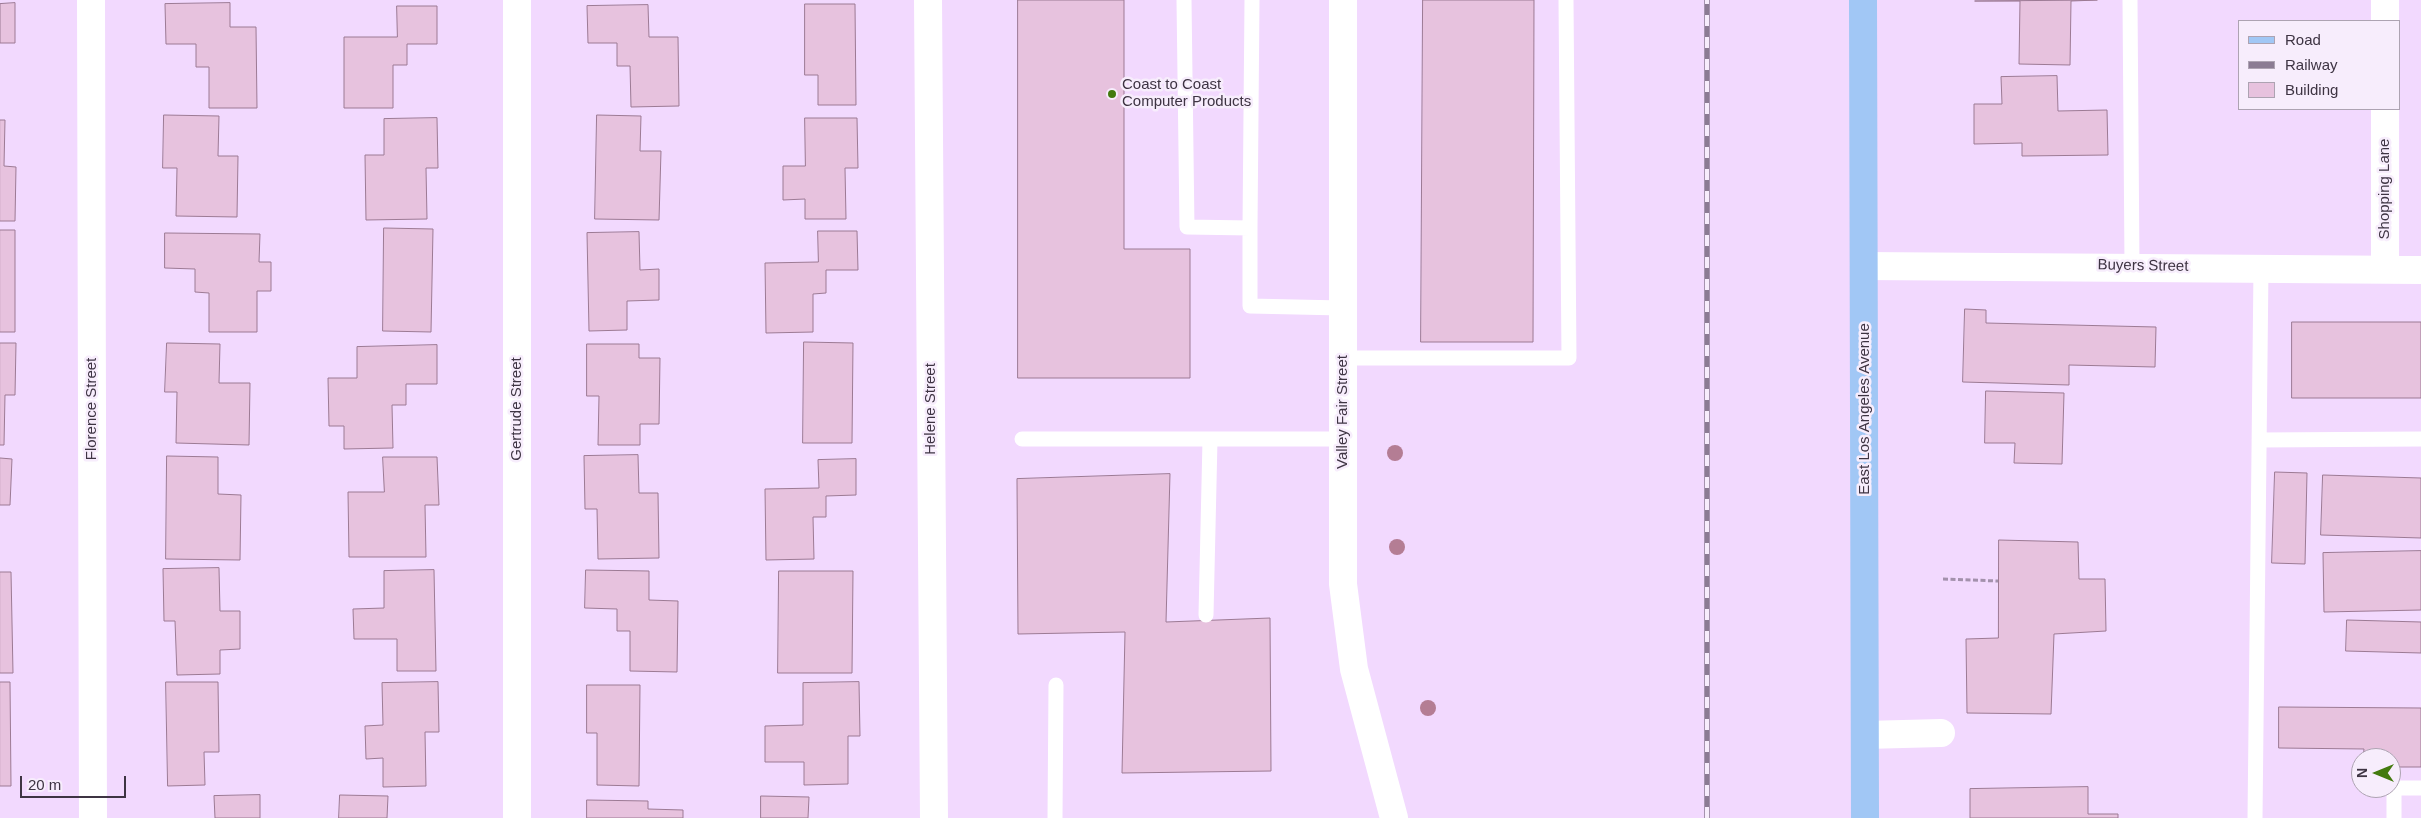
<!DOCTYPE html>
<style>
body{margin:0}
#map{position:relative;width:2421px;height:818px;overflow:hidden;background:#f2d9fe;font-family:Arial,sans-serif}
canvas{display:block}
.legend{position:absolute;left:2238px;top:20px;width:162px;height:90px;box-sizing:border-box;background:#f7edfc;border:1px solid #ada3b2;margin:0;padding:6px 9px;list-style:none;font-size:15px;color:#3e3443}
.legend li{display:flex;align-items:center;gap:10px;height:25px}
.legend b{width:25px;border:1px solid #ada3b2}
.north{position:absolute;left:2351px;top:748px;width:50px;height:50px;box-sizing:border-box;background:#f7edfc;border:1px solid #ada3b2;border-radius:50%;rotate:270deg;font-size:14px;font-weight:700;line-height:20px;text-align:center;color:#3e3443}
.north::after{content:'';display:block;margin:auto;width:18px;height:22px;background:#437a0f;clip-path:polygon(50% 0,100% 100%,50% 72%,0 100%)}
.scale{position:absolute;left:20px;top:776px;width:106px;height:22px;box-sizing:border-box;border:2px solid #3e3443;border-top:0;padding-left:6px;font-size:15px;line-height:18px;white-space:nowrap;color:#3e3443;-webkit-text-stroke:4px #f7edfc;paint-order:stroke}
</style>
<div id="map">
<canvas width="2421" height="818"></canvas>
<ul class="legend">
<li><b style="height:6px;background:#a1c7f5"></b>Road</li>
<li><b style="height:6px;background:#8b7b93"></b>Railway</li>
<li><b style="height:14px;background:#e7c2de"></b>Building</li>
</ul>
<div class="north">N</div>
<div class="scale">20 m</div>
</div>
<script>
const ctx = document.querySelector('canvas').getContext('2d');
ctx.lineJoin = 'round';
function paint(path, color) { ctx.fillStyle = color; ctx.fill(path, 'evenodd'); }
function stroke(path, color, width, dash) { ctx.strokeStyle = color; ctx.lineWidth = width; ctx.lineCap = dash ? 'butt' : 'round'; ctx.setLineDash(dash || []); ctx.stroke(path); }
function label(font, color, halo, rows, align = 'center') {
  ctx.font = font + ' Arial,sans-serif'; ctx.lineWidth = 5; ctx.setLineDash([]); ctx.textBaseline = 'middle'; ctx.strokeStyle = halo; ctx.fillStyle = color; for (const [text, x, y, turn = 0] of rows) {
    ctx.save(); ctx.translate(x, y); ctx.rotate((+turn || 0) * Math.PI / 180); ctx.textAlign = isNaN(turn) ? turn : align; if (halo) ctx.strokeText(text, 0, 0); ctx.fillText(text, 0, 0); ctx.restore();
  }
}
const building = new Path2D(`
 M1018 0H1124V249H1190V378H1018Z
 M1423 0H1534L1533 342H1421Z
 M2097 0 2071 1 2070 65 2019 64 2020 1H1975Z
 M15 3V43H0V4Z
 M230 3V27H256L257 108H209V67H196V44H166L165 4Z
 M805 4H855L856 105H818V75H805Z
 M648 5 649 37H678L679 106 631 107 630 66H617V43H588L587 6Z
 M397 6H437V44H407V65H393V108H344V37H397Z
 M2057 76 2058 111 2107 110 2108 155 2022 156V143L1974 144V104H2002L2001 77Z
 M164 115 219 116 218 156H238L237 217 176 216 177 168H163Z
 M597 115 641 116 640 151H661L659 220 595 219Z
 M437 118 438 168H426L427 219 366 220 365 155H384V119Z
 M805 118H857L858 168H845L846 219H805V199L783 200V166H805Z
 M0 120H5L4 166 16 167 15 221H0Z
 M384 228 433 229 431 332 383 331Z
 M0 230H15V332H0Z
 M818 231H857L858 270H826V293L813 294V332L766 333 765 263 818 262Z
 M639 232 640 270 659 269V300L627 301V330L589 331 587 233Z
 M165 233 260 234 259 262H271V291H257V332H209V293L195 292V269L165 268Z
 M1965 309 1986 310V323L2156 327 2155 367 2069 365V385L1963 382Z
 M2292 322H2421V398H2292Z
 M804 342 853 343 852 443H803Z
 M0 343H16L15 395H5L4 445H0Z
 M167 343 220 344 219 383H250L249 445 176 443 177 392H165Z
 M587 344H639V358H660L659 424H640V445H598L599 396H587Z
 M437 345V384H406V405H392L393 448 344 449V426H329L328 378H357V347Z
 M1986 391 2064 393 2062 464 2014 463 2015 443H1985Z
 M638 455 639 493H658L659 558 598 559 597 509H585L584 456Z
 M167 456 218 457V494L241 495 240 560 166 559Z
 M383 457H437L439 505H425L426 557H349L348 492H384Z
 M0 458 12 459 10 505H0Z
 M856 459V495L826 496V517H813L814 559 766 560 765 489 819 488 818 460Z
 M2275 472 2307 473 2305 564 2272 563Z
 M1170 474 1166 622 1270 618 1271 771 1122 773 1125 632 1018 634 1017 479Z
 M2323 475 2421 478V538L2321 535Z
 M1999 540 2078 542 2079 579H2105L2106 631 2054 634 2051 714 1967 713 1966 639 1998 638Z
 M2421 551V610L2324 612 2323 553Z
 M219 568 220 611H240V649L220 650V674L177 675 175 621H164L163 569Z
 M434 570 436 671H397V639H354L353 609 384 608V571Z
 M586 570 649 571V600L678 601 677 672 630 671V631H617V609L585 608Z
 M779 571H853L852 673H778Z
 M0 572H11L13 673H0Z
 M2347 620 2421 622V653L2346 651Z
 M0 682H10L11 786H0Z
 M166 682H218L219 752H204L205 785 168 786Z
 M438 682 439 732H425L426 786 383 787V758L366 759 365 726 383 725 382 683Z
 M859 682 860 736H848V784L804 785V762H765V726L803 725V683Z
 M587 685H640L639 786 597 785V733H587Z
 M2279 707 2421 708V767H2391V758H2363L2364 749 2279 748Z
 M2088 787V814H2118V818H1970V789Z
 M260 795V818H215L214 796Z
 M340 795 388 796 387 818H339Z
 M761 796 809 797 808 818H761Z
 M587 800 648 801V809L683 810V818H587Z`);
const path = new Path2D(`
 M1943 579 1998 581`);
const service = new Path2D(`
 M1184 0 1187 227 1250 228V306L1342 308
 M2130 0 2132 266
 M1250 228 1252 0
 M1343 358H1569L1566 0
 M1022 439H1342
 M2259 440 2421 439
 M1206 615 1210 440
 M1055 818 1056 685
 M2255 818 2261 268
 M2394 818V788H2421`);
const minor = new Path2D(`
 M91 0 93 818
 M928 0 934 818
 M1343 0V584L1354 669 1394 818
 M2385 0V21
 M2385 109V269
 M1864 266 2421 270
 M1865 735 1941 733
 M517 818V0`);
const primary = new Path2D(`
 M1863 0 1865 818`);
const rail = new Path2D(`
 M1707 818V0`);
const trees = [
 [1395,453],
 [1397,547],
 [1428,708]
];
const markers = [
 [1112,94,5,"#437a0f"]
];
const poiNames = [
 ["Coast to Coast",1122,85],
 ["Computer Products",1122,102]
];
const streetNames = [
 ["Shopping Lane",2385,189,-90],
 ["Buyers Street",2143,266,1],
 ["Florence Street",92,409,-90],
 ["Gertrude Street",517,409,-90],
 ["Helene Street",931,409,-90],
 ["East Los Angeles Avenue",1865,409,-90],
 ["Valley Fair Street",1343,412,-90]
];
paint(building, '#e7c2de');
stroke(building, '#9c7a94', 1);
stroke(path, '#a391ac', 3, [5, 2.5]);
stroke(service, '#fff', 15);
stroke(minor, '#fff', 28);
stroke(primary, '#a1c7f5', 28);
stroke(rail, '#8b7b93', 5.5);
stroke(rail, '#f7edfc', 4, [11]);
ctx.fillStyle = '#b47d94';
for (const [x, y] of trees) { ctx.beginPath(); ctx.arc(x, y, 8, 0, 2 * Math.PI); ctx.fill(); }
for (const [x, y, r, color] of markers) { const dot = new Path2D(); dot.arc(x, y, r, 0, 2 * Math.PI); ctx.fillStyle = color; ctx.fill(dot); stroke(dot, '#f7edfc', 2); }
label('15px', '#3e3443', '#f7edfc', poiNames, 'left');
label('15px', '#3e3443', '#f7edfc', streetNames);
</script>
